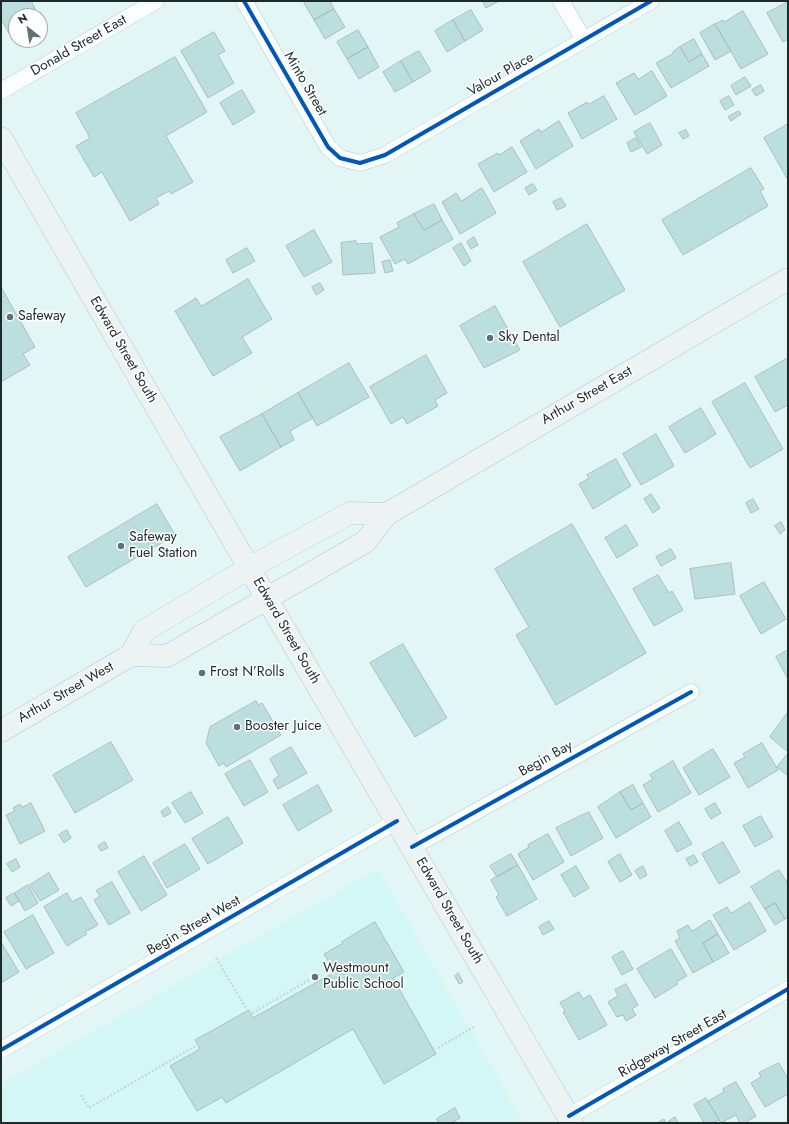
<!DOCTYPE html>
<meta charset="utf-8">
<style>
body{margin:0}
#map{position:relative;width:789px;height:1124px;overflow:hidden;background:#e1f6f5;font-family:Jost,sans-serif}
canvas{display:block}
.frame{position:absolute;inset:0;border:2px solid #1c2a2a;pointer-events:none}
.north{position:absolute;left:8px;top:8px;width:40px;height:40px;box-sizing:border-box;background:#fff;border:1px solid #a4aaaa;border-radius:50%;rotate:330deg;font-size:11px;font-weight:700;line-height:16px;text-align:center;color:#1c2a2a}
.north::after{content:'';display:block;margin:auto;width:14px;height:18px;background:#617171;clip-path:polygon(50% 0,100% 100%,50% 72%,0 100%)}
</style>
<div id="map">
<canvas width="789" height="1124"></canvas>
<div class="frame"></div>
<div class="north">N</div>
</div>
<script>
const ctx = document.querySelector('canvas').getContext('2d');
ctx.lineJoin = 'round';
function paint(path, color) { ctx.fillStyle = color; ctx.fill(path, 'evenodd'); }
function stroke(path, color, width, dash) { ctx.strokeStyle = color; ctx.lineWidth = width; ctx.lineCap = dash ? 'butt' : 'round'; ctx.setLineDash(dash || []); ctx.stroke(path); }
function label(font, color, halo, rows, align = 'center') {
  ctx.font = font + ' Jost,sans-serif'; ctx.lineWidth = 3; ctx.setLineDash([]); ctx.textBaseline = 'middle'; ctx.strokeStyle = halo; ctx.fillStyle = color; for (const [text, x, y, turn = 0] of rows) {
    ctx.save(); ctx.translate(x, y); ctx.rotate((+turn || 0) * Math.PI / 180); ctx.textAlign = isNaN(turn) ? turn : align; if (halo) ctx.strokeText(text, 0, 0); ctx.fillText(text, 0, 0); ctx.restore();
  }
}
const built = new Path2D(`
 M378 869 524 1123H1V1084Z`);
const building = new Path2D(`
 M3 1H31L39 16H16V32L10 35 1 19V2Z
 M307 1H330L334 9 314 20 304 3Z
 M483 1H499L486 8Z
 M788 2V39L783 42 767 13Z
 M334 9 345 27 325 39 314 20Z
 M471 10 483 30 465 41 453 20Z
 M743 11 768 54 741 69 715 24 723 20 724 22Z
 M453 20 465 41 447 52 435 31Z
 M715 24 731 51 715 60 700 33Z
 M358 30 368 47 347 59 337 42Z
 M214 32 225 51 218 55 234 83 208 98 181 51Z
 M694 39 702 54 689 62 680 47Z
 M368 47 379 67 359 79 347 59Z
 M680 47 689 62 702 54 709 66 671 88 656 63 674 53 673 52Z
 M419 51 431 71 413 82 401 61Z
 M175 57 207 112 166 136 193 182 171 194 169 191 156 198 159 204 130 221 102 172 94 177 76 146 90 138 76 113Z
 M401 61 413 82 395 92 383 72Z
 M652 71 667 96 635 115 616 83 634 73 638 79Z
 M745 77 751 86 736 95 731 86Z
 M761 85 764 91 756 96 752 90Z
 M242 90 255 112 233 125 220 103Z
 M604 96 617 119 582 139 568 113 587 102 589 104Z
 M729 96 734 105 725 110 720 101Z
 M739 111 741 114 731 121 728 117Z
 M559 121 573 146 536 169 520 141 539 129 541 132Z
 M650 123 662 145 647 154 634 132Z
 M788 124V180L764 138Z
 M686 130 689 136 683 139 679 133Z
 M636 138 641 147 631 152 627 143Z
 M512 147 527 172 494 192 478 164 498 153 499 155Z
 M751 168 764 189 760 191 768 206 683 255 662 220Z
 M533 184 537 190 529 195 525 188Z
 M482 188 496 213 460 234 442 202 456 193 461 201Z
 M561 198 566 206 557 210 553 202Z
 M434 204 442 220 424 230 414 214Z
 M414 214 424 230 442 220 453 239 408 264 405 259 395 264 380 237 399 227 397 223Z
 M587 224 625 290 560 327 523 262Z
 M314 230 332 262 304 277 286 246Z
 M474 237 478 245 471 249 467 242Z
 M356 241 357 244 372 243 375 273 343 275 341 243Z
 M461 243 471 261 464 266 453 248Z
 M247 248 255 261 233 273 226 260Z
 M390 260 393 271 385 273 382 262Z
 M248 279 272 319 242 337 252 353 213 376 175 311 196 298 201 306Z
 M320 283 324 290 316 295 312 287Z
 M1 287 35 347 23 354 30 365 1 382Z
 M495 306 520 350 484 368 460 326Z
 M426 355 447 393 435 400 438 406 407 424 403 417 391 424 370 387Z
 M788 358V405L775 412 755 377Z
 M349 363 369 397 317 426 298 393Z
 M745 383 783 449 750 468 712 402Z
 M298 393 313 418 290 431 294 440 281 447 262 414Z
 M701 408 716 434 685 453 669 427Z
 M262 414 281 447 240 471 220 437Z
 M656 434 674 466 641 485 623 454Z
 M616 459 631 486 593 509 579 484 589 478 587 475Z
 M651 494 660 508 653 513 644 499Z
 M753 499 759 509 751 513 746 503Z
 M157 504 175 535 86 587 68 557Z
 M781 522 785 530 780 534 775 526Z
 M572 524 646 653 556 705 516 635 529 627 495 569Z
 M626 525 638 545 617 558 605 538Z
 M671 549 676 558 661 566 656 557Z
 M731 563 735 594 695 599 690 569Z
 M658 575 669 593 672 591 683 610 654 626 633 589Z
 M764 582 786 619 761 634 740 596Z
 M403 644 447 718 415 737 370 663Z
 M788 650V679L776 657Z
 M256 701 259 705 262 703 281 735 226 767 224 763 219 766 206 743 210 727Z
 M788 712V752L770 737Z
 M111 742 133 780 75 813 53 775Z
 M762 743 778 770 748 788 734 763 745 757 743 754Z
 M291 747 307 773 278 789 273 780 279 776 270 759Z
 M713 749 730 777 699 795 683 768Z
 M787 755 788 756V776L777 767Z
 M250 760 268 792 244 806 225 774Z
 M673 761 691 793 658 812 643 785 653 779 650 775Z
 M318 785 332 811 298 831 283 805Z
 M633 785 643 803 631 810 620 792Z
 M191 792 203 813 185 823 172 803Z
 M620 792 631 810 643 803 651 817 616 838 598 807Z
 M31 803 45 831 20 844 6 815 15 811 13 808 20 804 22 807Z
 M715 803 721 813 711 819 705 809Z
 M168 807 171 813 164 817 161 812Z
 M589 812 603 838 571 856 556 828Z
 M761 816 773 837 755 847 743 826Z
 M228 817 243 843 208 864 192 839Z
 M679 822 692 844 677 852 665 831Z
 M67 830 71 838 64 843 59 835Z
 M548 834 564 862 533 880 518 854 529 847 528 845Z
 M105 842 108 848 101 851 98 846Z
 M723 842 740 872 719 884 702 854Z
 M185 844 200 869 167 888 153 863Z
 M511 854 518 865 497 877 490 866Z
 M620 854 632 875 620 882 608 862Z
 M694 855 698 862 690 866 686 859Z
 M144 856 167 895 141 911 118 872Z
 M16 859 20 867 12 872 7 864Z
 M518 865 537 899 507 916 496 897 499 895 491 880Z
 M576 866 589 888 574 897 561 875Z
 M643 866 647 875 640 879 635 871Z
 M779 870 788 884V917L785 919 775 903 765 909 751 887Z
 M49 873 59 890 40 901 30 885Z
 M112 882 130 913 109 925 94 900 100 896 96 891Z
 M28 885 38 903 25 911 15 893Z
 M14 893 19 901 11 906 6 898Z
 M67 893 72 902 81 897 98 925 85 932 87 934 67 946 44 907Z
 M750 902 766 931 734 950 713 915 727 907 731 913Z
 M775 903 785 919 775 925 765 909Z
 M33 915 54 953 26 969 4 932Z
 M710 920 718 934 703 943 713 962 693 973 675 941 680 938 677 931 688 925 692 931Z
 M549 921 554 929 543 935 539 927Z
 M375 922 404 972 393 978 436 1054 384 1084 353 1029 226 1103 222 1097 197 1111 170 1066 200 1049 195 1040 249 1010 253 1018 335 972 324 954 343 943 342 942Z
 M718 934 729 953 713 962 703 943Z
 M1 942 19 972 1 983Z
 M671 949 687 976 676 982 678 984 655 998 637 969Z
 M623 951 633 969 622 975 612 957Z
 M458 973 463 982 459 984 455 976Z
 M626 984 638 1005 632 1009 636 1015 626 1021 623 1015 617 1017 608 1002 618 996 615 990Z
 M579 992 583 999 590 995 607 1025 579 1040 563 1012 565 1011 560 1003Z
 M779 1063 788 1079V1094L765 1107 751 1083 761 1077 759 1073Z
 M736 1082 756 1116 745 1123H740L736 1115 721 1123 708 1101 724 1092 723 1089Z
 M706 1098 719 1120 713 1123H704L694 1105Z
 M455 1108 460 1118 451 1123H439L437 1119Z
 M675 1117 678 1123H657L664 1119 666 1123Z`);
const path = new Path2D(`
 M216 958 250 1015
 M438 1048 474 1027
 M81 1095 89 1108 321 973`);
const minor = new Path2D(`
 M244 1 328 147 340 158 360 163 385 155 651 1
 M561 1 584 40
 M1 91 156 1
 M412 847 691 692
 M1 1050 397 821
 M569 1116 788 989`);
const secondary = new Path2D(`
 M1 138 249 568 572 1123
 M131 655 167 656 365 542 387 514 788 279
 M1 731 131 655 144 631 249 568 350 513 387 514`);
const cycleway = new Path2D(`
 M244 1 328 147 340 158 360 163 385 155 651 1
 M412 847 691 692
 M1 1050 397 821
 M569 1116 788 989`);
const markers = [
 [10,317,4,"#617171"],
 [490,338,4,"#617171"],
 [121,546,4,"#617171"],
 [202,673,4,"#617171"],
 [237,727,4,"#617171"],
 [315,977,4,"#617171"]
];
const streetNames = [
 ["Donald Street East",79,46,-30],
 ["Valour Place",501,75,-30],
 ["Minto Street",305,84,60],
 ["Edward Street South",123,350,60],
 ["Arthur Street East",587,396,-30],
 ["Edward Street South",286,631,60],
 ["Arthur Street West",66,693,-30],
 ["Begin Bay",546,759,-29],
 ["Edward Street South",449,911,60],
 ["Begin Street West",194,926,-30],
 ["Ridgeway Street East",673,1044,-30]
];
const poiNames = [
 ["Safeway",18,317],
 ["Sky Dental",498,338],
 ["Safeway",129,538],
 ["Fuel Station",129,554],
 ["Frost N’Rolls",210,673],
 ["Booster Juice",245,727],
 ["Westmount",323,969],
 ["Public School",323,985]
];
paint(built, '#d3f7f5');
paint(building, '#bbdfde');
stroke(building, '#adbdbc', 1);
stroke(minor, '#b8c9c8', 17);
stroke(secondary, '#b8c9c8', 23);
stroke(path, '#cfd6d5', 2.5, [2, 2]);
stroke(minor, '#fafefe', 16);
stroke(secondary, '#ecf3f2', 22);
stroke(cycleway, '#0057b8', 4);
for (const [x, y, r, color] of markers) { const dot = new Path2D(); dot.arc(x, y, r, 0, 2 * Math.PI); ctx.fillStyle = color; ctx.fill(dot); stroke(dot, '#fff', 1.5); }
label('14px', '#1c2a2a', '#fff', streetNames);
label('14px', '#1c2a2a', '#fff', poiNames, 'left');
</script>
